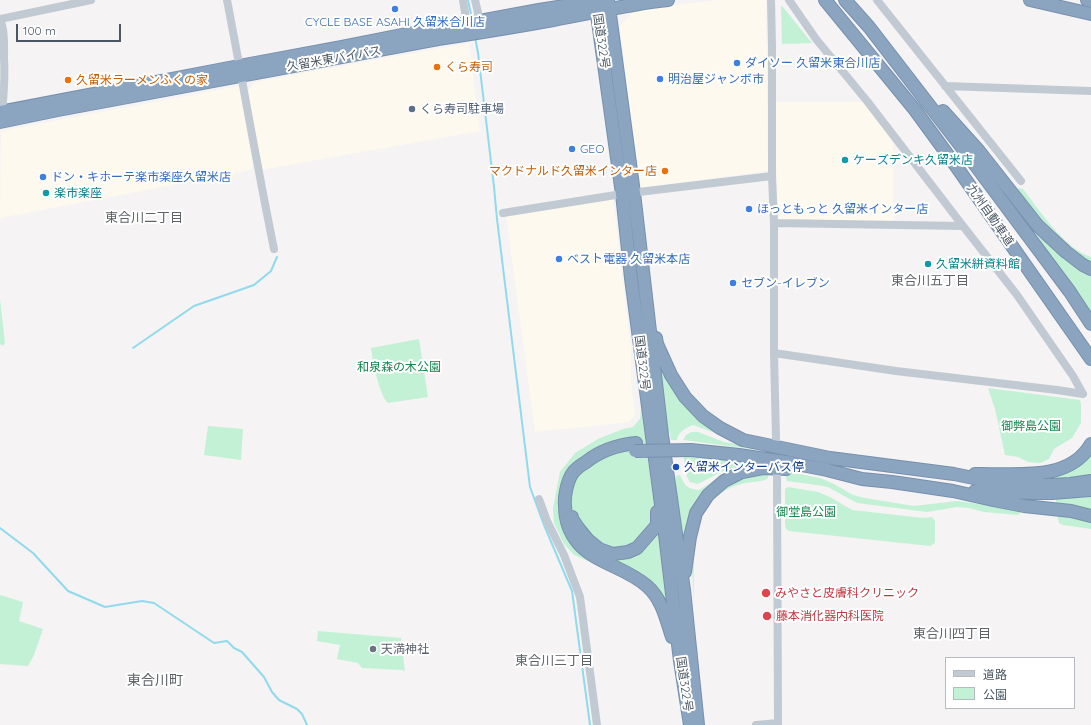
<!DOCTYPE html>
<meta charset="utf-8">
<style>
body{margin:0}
#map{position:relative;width:1091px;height:725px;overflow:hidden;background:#f5f3f3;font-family:Quicksand,"Noto Sans JP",sans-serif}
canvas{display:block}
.legend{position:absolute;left:945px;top:657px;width:130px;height:52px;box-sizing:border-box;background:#fff;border:1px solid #b7bbc0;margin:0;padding:5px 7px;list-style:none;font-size:12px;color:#4a5661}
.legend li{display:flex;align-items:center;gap:8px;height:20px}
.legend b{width:20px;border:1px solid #b7bbc0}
.scale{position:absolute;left:16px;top:24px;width:105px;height:18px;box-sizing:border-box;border:2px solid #4a5661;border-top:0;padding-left:5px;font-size:12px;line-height:14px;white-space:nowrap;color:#4a5661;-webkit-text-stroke:3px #fff;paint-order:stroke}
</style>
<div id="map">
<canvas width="1091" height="725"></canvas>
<ul class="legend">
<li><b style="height:5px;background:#c1cad2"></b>道路</li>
<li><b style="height:11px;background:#c3f1d5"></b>公園</li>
</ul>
<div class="scale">100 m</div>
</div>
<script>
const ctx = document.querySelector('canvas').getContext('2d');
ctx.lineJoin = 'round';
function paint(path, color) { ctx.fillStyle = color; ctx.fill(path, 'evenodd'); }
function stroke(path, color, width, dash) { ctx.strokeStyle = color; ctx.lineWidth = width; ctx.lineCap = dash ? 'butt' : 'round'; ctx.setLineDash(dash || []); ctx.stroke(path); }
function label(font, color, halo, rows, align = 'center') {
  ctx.font = font + ' Quicksand,"Noto Sans JP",sans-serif'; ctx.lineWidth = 4; ctx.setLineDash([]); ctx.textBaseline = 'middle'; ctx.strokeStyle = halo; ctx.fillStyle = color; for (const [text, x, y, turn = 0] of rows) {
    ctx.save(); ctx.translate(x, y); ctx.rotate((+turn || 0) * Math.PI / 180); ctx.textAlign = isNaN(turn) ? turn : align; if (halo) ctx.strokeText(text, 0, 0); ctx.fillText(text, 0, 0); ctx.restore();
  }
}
const commercial = new Path2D(`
 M717 0H766L768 171 638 188 620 25 635 10Z
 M469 43 480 131 261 170 247 98 248 91 254 82Z
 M239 86 253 165 251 170 0 218 1 131Z
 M774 102H866L893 140 894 223 778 221Z
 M613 198 631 348V381L635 415 629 422 535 432 506 215Z`);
const green = new Path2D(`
 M781 6 783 7 812 43 782 44Z
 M1019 188 1023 189C1040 211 1064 248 1091 257V263L1076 254 1034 214 1016 191Z
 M1023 215 1026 216 1053 249 1074 265 1091 273V316Z
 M0 299 5 343 3 346 0 344Z
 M419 339 428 397 388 403C379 395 373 361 371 348Z
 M657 352 721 435 693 425C685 428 678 432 677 440H671L670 433 667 432Z
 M988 388 1080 400 1081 405V423L1072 438 1054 449 1049 459 1040 463 1028 462 1018 457 1005 455 995 409Z
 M641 408 674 655 664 621 657 603 634 581 574 555 564 544 554 523 553 508 560 472 575 453 598 439 623 429 633 427 640 419Z
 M208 426 243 429 241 460 204 455Z
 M691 432H698L724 442 789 452V454L683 440 686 435Z
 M1091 452V478L1056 480 1055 476Z
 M683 454 788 465H744L727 469 698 484 690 482 687 477Z
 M769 473 768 478 765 480C758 482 749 482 741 484 685 499 695 560 694 605L691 550 702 509 711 496 735 478Z
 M785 473H794L820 478 834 484 853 495 865 498 914 506 957 501 1024 510 1018 515 984 512 969 508 957 507 927 512 857 503 828 487 817 485 787 481Z
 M680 475C686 487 686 488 699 490L720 477 709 490 684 557 675 494 676 476Z
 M788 487 818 492 830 497 852 510 923 518 932 517 935 521V543L930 546 789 531 786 529 785 523V489Z
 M1091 496V513L1056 506V498H1082Z
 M1057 514 1091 519V529L1063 525 1059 523Z
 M0 595 23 602 19 621 43 629 34 655 28 666 0 664Z
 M318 631 401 638 405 672 403 670 362 668 358 663 337 659 340 645 317 641Z`);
const stream = new Path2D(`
 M468 0 472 19
 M475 37 478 53 494 187 497 219 530 487 544 525 572 591 590 725
 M133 348 194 306 254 285 271 271 277 257
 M0 528 33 553 68 591 105 607 142 601 154 603 214 643 227 641 234 648 242 652 264 677 272 692 279 700 297 709 302 714 307 725`);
const minor = new Path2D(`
 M227 0C243 83 257 166 274 249
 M463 0 467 24
 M475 0 480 21
 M771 0 772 46V176L774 223V353L776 439
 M789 0 816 39 867 101 963 226 1017 295 1073 376 1083 394
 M877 0 1021 181
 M945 86 1091 91
 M2 111C4 93 5 76 4 58 4 45 5 31 0 19L91 0
 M503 213 622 194 772 176
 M774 223 963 226
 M774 353 896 371 1057 390 1083 394
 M777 474 778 725
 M539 499 547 521 564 555 580 597 597 725
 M756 725 778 723`);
const highway = new Path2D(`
 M595 0 622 194 631 278 665 535 680 661 690 725
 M608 0 634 193 662 435 684 590 698 725
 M825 0 915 110 956 166 1091 359
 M845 0 869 27 970 158 1070 292 1091 324
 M1030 0 1091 14
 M1087 0 1091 1
 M943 111 979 151 1038 226 1066 252 1083 265 1091 269
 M0 112 239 66 342 47 432 29 469 23 539 10 601 0
 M0 122 58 110 438 39C477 33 515 27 553 20 592 13 629 4 668 0
 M656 338 657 344 671 375 685 397 703 416 720 428 743 440 830 458 954 474 998 483 1051 485 1070 484 1091 481
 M636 443C617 445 601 450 586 462 581 465 575 469 572 474 567 482 564 497 565 506 565 520 569 532 578 543 595 563 627 568 647 586 662 599 666 619 672 637
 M691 450 739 455 786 462 827 470 862 479 892 482 953 491 993 500 1024 506 1071 511 1091 516
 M975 474C1013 473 1069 483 1091 444
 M975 491 1035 493H1052L1091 490
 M572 517V519L579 529 588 540 599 549 613 554 628 552 637 548 657 525V512
 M685 572 690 537 696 513 708 495 724 481 742 472 763 468 786 469`);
const highwayBridge = new Path2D(`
 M635 451 691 450`);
const markers = [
 [395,9,4,"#3f7fe0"],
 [737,63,4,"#3f7fe0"],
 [437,67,4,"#e8710a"],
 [660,79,4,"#3f7fe0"],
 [68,80,4,"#e8710a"],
 [412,109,4,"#5c6f8a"],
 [572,149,4,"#3f7fe0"],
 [845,160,4,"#0f9aa8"],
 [665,171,4,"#e8710a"],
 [43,177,4,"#3f7fe0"],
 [46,193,4,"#0f9aa8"],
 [749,209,4,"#3f7fe0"],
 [559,259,4,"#3f7fe0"],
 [928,264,4,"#0f9aa8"],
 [733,283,4,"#3f7fe0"],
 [676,467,4,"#1a4fb4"],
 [766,593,5,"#e0444e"],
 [767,616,5,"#e0444e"],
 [373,649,4,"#6b7280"]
];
const shopNames = [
 ["CYCLE BASE ASAHI 久留米合川店",395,22,"center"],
 ["ダイソー 久留米東合川店",745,63],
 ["明治屋ジャンボ市",668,79],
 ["GEO",580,149],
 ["ドン・キホーテ楽市楽座久留米店",51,177],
 ["ほっともっと 久留米インター店",757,209],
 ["ベスト電器 久留米本店",567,259],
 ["セブン-イレブン",741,283]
];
const streetNames = [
 ["国道322号",601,41,82],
 ["久留米東バイパス",334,59,-10],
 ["九州自動車道",990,215,55],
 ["国道322号",642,363,83],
 ["国道322号",684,684,82]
];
const foodNames = [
 ["くら寿司",445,67],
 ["久留米ラーメンふくの家",76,80],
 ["マクドナルド久留米インター店",657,171,"right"]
];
const serviceNames = [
 ["くら寿司駐車場",420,109]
];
const cultureNames = [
 ["ケーズデンキ久留米店",853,160],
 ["楽市楽座",54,193],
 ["久留米絣資料館",936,264]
];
const parkNames = [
 ["和泉森の木公園",399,367],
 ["御弊島公園",1031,426],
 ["御堂島公園",806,512]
];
const transitNames = [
 ["久留米インターバス停",684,467]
];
const healthNames = [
 ["みやさと皮膚科クリニック",775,593],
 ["藤本消化器内科医院",776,616]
];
const worshipNames = [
 ["天満神社",381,649]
];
const neighbourhoodNames = [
 ["東合川二丁目",144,218],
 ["東合川五丁目",930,281],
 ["東合川四丁目",952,634],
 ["東合川三丁目",554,661]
];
const quarterNames = [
 ["東合川町",155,681]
];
paint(commercial, '#fdf9ef');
paint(green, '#c3f1d5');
stroke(stream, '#90daee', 2);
stroke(highway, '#7690ad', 14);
stroke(minor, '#c1cad2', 8);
stroke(highway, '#8ba5c1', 12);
stroke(highwayBridge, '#7690ad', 14, []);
stroke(highwayBridge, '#8ba5c1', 12);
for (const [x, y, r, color] of markers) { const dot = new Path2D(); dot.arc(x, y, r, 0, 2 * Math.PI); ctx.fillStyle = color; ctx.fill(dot); stroke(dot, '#fff', 1.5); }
label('12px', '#366cbe', '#fff', shopNames, 'left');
label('12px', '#4a5661', '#fff', streetNames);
label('12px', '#c56008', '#fff', foodNames, 'left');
label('12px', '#4e5e75', '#fff', serviceNames, 'left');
label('12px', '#0d838f', '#fff', cultureNames, 'left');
label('12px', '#17864f', '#fff', parkNames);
label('12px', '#164399', '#fff', transitNames, 'left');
label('12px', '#be3a42', '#fff', healthNames, 'left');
label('12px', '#5b616d', '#fff', worshipNames, 'left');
label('13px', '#5f6368', '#fff', neighbourhoodNames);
label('14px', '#5f6368', '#fff', quarterNames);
</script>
